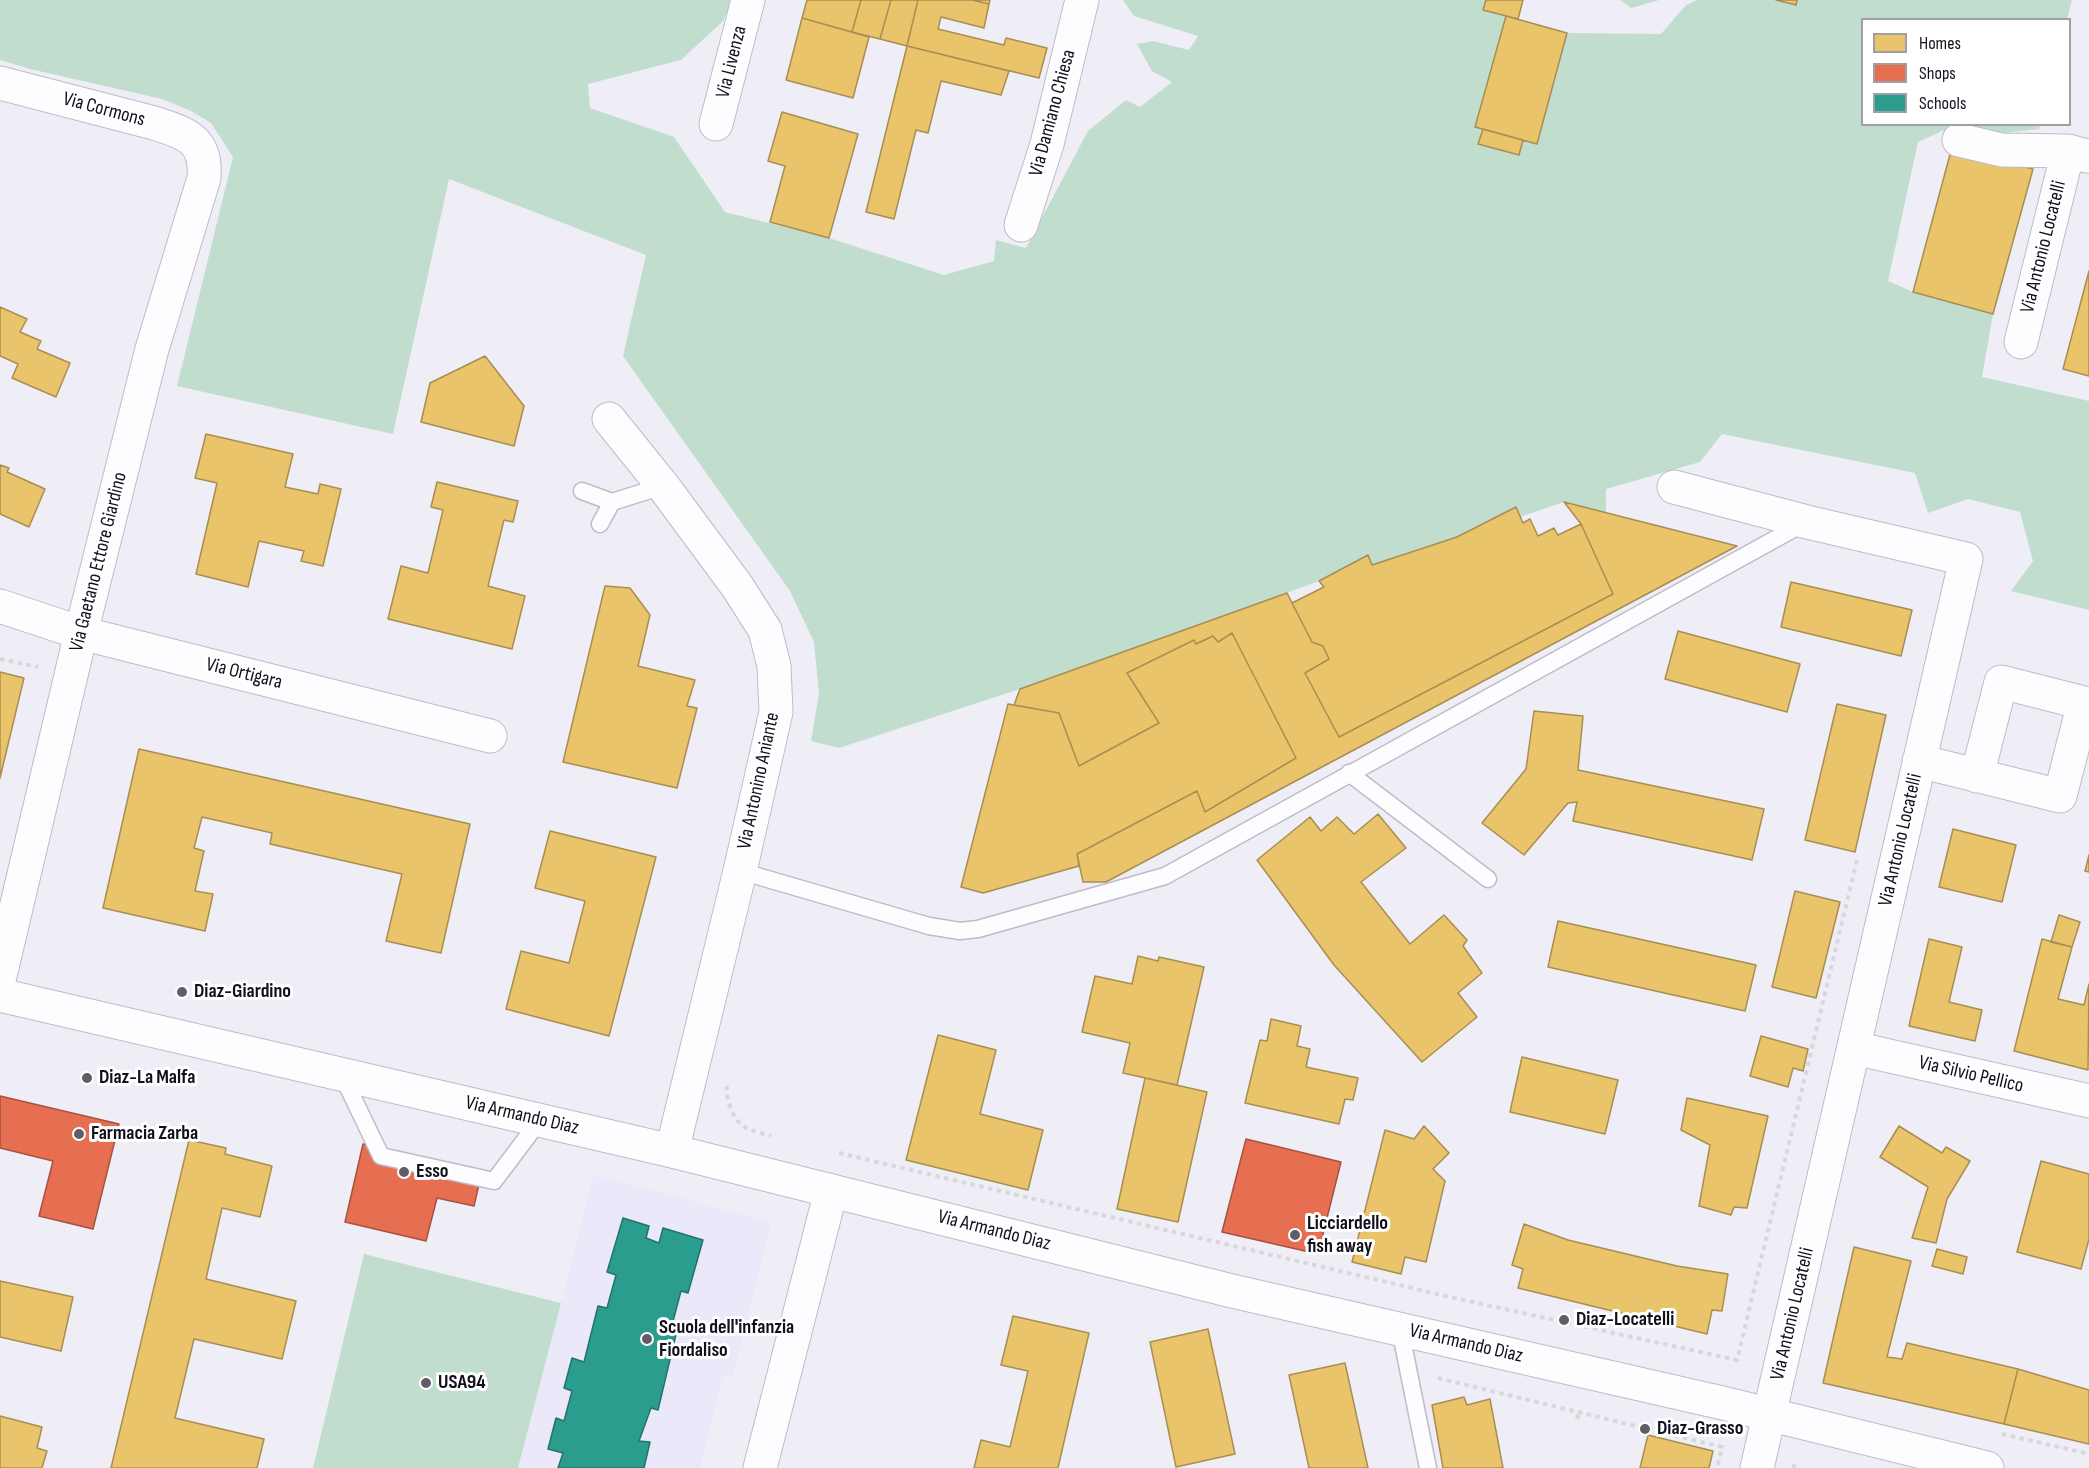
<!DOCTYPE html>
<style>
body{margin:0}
#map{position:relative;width:2089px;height:1468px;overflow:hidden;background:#efeef6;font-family:"Sofia Sans Condensed",sans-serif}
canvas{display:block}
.legend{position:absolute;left:1861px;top:18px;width:210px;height:108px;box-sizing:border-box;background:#fff;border:2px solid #a09fa4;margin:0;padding:8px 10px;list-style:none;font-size:18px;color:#12101c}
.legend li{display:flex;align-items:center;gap:12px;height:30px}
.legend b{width:30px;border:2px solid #a09fa4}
</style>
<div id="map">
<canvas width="2089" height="1468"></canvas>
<ul class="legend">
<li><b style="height:16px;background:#e9c46a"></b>Homes</li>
<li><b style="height:16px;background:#e76f51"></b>Shops</li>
<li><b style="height:16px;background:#2a9d8f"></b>Schools</li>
</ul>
</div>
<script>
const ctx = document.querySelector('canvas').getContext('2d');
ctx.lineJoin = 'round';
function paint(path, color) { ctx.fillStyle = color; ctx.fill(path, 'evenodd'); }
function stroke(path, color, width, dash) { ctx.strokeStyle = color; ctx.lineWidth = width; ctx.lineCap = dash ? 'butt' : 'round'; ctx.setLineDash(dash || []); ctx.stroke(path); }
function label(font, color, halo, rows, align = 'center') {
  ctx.font = font + ' "Sofia Sans Condensed",sans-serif'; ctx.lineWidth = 6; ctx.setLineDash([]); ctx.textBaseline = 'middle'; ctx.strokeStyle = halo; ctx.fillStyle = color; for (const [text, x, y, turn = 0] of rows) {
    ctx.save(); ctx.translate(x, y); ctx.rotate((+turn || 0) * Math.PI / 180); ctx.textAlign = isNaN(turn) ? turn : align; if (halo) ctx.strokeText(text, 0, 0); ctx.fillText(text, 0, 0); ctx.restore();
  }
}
const built = new Path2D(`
 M594 1175 771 1222 733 1376H724L700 1468H518Z`);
const green = new Path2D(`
 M0 0H732L723 21 681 60 588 84 590 108 674 137 725 212 829 238 944 275 994 261 996 240 1026 248 1088 131 1126 100 1140 107 1172 82 1152 71 1137 44 1153 41 1189 50 1198 36 1134 16 1123 0H1486L1484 10 1506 16 1476 126 1483 129 1478 144 1519 155 1523 140 1537 143 1567 33 1661 34 1686 5 1697 0H1776L1795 5 1797 0H2072L2067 19 1862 20V124L2040 125 2039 129 1995 134 1953 126 1918 142 1888 281 1913 292 1993 314 1982 377 2089 401V610L2011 591 2033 561 2020 512 1968 499 1928 513 1915 473 1722 434 1700 462 1606 489V513L1564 502 1520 517 1516 507 1457 537 1372 565 1368 556 1319 581 1236 612 1020 689 839 748 811 741 819 694 814 642 790 591 623 356 646 255 449 179 393 434 177 386 233 157 211 123 191 111 162 99 30 69 0 60Z
 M1620 0H1659L1631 8Z
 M364 1254 561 1303 518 1468H313Z`);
const homes = new Path2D(`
 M807 0H861L852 32 802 18Z
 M861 0H891L880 39 852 32Z
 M891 0H918L907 46 880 39Z
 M918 0H972L989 4 984 28 941 17 938 29 1004 45 1006 38 1047 48 1039 78 907 46Z
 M972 0H990L989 4Z
 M1486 0H1523L1518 19 1483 10Z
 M1776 0H1797L1796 5Z
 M1506 16 1567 33 1537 144 1475 127Z
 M802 18 869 37 853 98 786 80Z
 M907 46 1009 71 1001 95 941 81 928 133 916 130 894 219 866 212Z
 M782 112 858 134 829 238 770 222 785 166 768 161Z
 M1483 129 1523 140 1519 155 1478 144Z
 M1952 147 2033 169 1993 314 1913 292Z
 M2089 271V376L2063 369Z
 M0 307 27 319 20 332 41 341 37 349 70 363 56 397 12 378 18 364 0 356Z
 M485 356 524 406 514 446 421 422 430 383Z
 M206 434 293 454 285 487 318 494 320 484 341 489 323 566 301 561 304 551 259 541 248 587 196 574 217 483 195 478Z
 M0 465 9 468 7 472 45 489 29 527 0 514Z
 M437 482 518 501 513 522 504 520 488 586 525 596 512 649 388 619 401 566 428 573 443 510 431 507Z
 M1564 502 1737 546 1106 882H1083L1077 854 1197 791 1205 812 1296 758 1232 633 1218 642 1213 636 1196 644 1194 640 1127 673 1159 723 1079 766 1059 713 1014 705 1020 689 1287 593 1312 642 1323 646 1329 659 1305 673 1339 737 1613 594 1581 524Z
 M1516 507 1523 523 1530 519 1538 536 1554 528 1558 535 1581 524 1613 594 1339 737 1305 673 1329 659 1323 646 1312 642 1292 603 1324 587 1319 581 1368 555 1372 565 1457 537Z
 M1791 582 1912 610 1901 656 1781 627Z
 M605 586 630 588 650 615 638 666 695 680 687 706 697 708 677 788 563 762Z
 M1678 631 1800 664 1787 712 1665 679Z
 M1232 633 1296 758 1205 812 1197 791 1077 854 1079 866 983 893 961 887 1008 704 1059 713 1079 766 1159 723 1127 673 1194 640 1196 644 1213 636 1218 642Z
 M0 672 24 678 0 778Z
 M1837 704 1886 715 1855 852 1805 840Z
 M1534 711 1583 716 1578 770 1764 809 1752 860 1573 821 1577 802 1568 803 1524 855 1482 823 1526 769Z
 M139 749 470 824 441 953 386 941 402 874 270 844 272 833 202 817 194 848 204 851 195 891 213 894 205 931 103 908Z
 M1378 814 1406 848 1361 882 1410 944 1444 915 1467 940 1463 946 1482 973 1458 993 1477 1017 1422 1062 1334 965 1257 860 1310 817 1321 831 1337 817 1354 834Z
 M1953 829 2016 845 2002 902 1939 887Z
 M550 831 656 857 609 1036 506 1009 521 951 569 963 585 901 535 888Z
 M2089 855V872L2085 871Z
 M1795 891 1840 902 1816 998 1772 987Z
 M2059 915 2080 922 2072 947 2051 942Z
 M1558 921 1756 965 1745 1011 1548 967Z
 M1929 939 1962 947 1949 1002 1982 1010 1975 1041 1909 1026Z
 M2042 939 2072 947 2058 999 2084 1005 2089 984 2088 1070 2014 1051Z
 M1138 956 1158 961 1159 957 1204 967 1177 1085 1123 1073 1130 1043 1082 1032 1095 976 1132 984Z
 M1271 1019 1301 1026 1297 1046 1310 1049 1306 1067 1358 1078 1353 1100 1345 1099 1339 1124 1245 1103 1260 1040 1267 1041Z
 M938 1035 996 1050 980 1114 1043 1130 1028 1190 906 1160Z
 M1761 1036 1808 1049 1803 1071 1793 1068 1788 1087 1750 1076Z
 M1522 1057 1618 1080 1605 1134 1510 1112Z
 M1145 1078 1207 1092 1178 1222 1117 1209Z
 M1687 1098 1768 1116 1747 1208 1734 1207 1731 1215 1699 1206 1710 1145 1681 1130Z
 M1424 1126 1449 1153 1433 1169 1445 1181 1426 1262 1405 1257 1401 1274 1352 1262 1385 1130 1414 1139Z
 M1899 1126 1942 1153 1946 1147 1970 1161 1947 1199 1936 1243 1912 1238 1928 1187 1880 1157Z
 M189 1140 226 1148 225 1154 272 1166 260 1217 222 1208 206 1279 296 1301 282 1359 194 1339 175 1418 264 1439 257 1468H111Z
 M2041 1161 2089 1174V1239L2081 1269 2017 1252Z
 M1524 1224 1568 1240 1677 1266 1728 1274 1722 1311 1712 1310 1707 1334 1518 1288 1523 1269 1512 1265Z
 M1854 1247 1911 1261 1887 1357 1902 1359 1907 1343 2018 1369 2004 1424 1823 1383Z
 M1937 1249 1967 1257 1963 1274 1932 1266Z
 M0 1281 73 1297 61 1351 0 1337Z
 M1013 1316 1089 1333 1058 1468H974L981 1440 1010 1447 1028 1371 1001 1365Z
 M1208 1329 1235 1454 1176 1467 1150 1342Z
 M1345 1363 1368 1468H1309L1289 1375Z
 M2018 1369 2089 1390V1444L2004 1424Z
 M1464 1397 1467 1405 1490 1399 1503 1468H1443L1432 1405Z
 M0 1416 42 1427 37 1448 47 1451 42 1468H0Z
 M1648 1435 1713 1451 1709 1468H1640Z`);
const shops = new Path2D(`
 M0 1096 119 1124 93 1229 39 1216 53 1161 0 1148Z
 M1246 1139 1341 1162 1318 1254 1222 1232Z
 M363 1144 482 1171 474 1206 437 1198 426 1241 345 1222Z`);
const schools = new Path2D(`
 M623 1218 649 1226 646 1238 659 1243 663 1228 703 1240 688 1293 681 1291 672 1325 678 1326 658 1410 651 1408 639 1441 650 1442 644 1468H558L563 1453 548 1449 556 1418 564 1421 572 1391 564 1388 572 1358 584 1362 598 1306 607 1308 616 1275 607 1272Z`);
const path = new Path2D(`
 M0 659 38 667
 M727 1086C725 1098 733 1119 743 1126 751 1131 762 1133 771 1136
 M839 1153 1450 1297 1737 1360 1857 860
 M1438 1378 1722 1447 1717 1468
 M1577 1419 1579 1412
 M2002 1434 2089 1454
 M1792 1466 1801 1468`);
const lane = new Path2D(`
 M582 491 612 502
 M600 524 612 502 663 486
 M1349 773 1488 879
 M740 871 929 926 960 931 978 929 1165 876 1806 522
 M342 1075 381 1156 494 1181 540 1120
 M1400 1329 1428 1468`);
const street = new Path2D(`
 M0 83 154 123C186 133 207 139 204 178L152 349 81 633 0 976
 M716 124 748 0
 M1959 140 2002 150 2068 151 2087 156
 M1021 225 1047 144 1082 0
 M2021 342 2068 151
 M609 419 663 486 737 586 765 630 774 666 776 712 740 871 672 1151
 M1674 487 1807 522 1966 559 1757 1468
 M0 606 81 633 490 736
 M1919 761 2060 796 2084 703 2001 682 1977 776
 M1854 1048 2089 1101
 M760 1468 831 1191`);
const secondary = new Path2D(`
 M0 995 672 1151 1232 1291 1727 1404 1987 1468`);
const markers = [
 [182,992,6,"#5f5e68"],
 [87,1078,6,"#5f5e68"],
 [79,1134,6,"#5f5e68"],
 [404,1172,6,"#5f5e68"],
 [1295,1235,6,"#5f5e68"],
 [1564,1320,6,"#5f5e68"],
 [647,1339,6,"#5f5e68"],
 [426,1383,6,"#5f5e68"],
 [1645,1429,6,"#5f5e68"]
];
const streetNames = [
 ["Via Livenza",732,62,-76],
 ["Via Cormons",104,110,15],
 ["Via Damiano Chiesa",1053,113,-75],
 ["Via Antonio Locatelli",2044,247,-76],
 ["Via Gaetano Ettore Giardino",99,562,-76],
 ["Via Ortigara",244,674,14],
 ["Via Antonino Aniante",759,781,-78],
 ["Via Antonio Locatelli",1901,840,-77],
 ["Via Silvio Pellico",1971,1075,13],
 ["Via Armando Diaz",522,1116,13],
 ["Via Armando Diaz",994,1231,14],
 ["Via Antonio Locatelli",1793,1314,-77],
 ["Via Armando Diaz",1466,1344,13]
];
const poiNames = [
 ["Diaz-Giardino",194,992],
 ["Diaz-La Malfa",99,1078],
 ["Farmacia Zarba",91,1134],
 ["Esso",416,1172],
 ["Licciardello",1307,1224],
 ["fish away",1307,1247],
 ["Diaz-Locatelli",1576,1320],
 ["Scuola dell'infanzia",659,1328],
 ["Fiordaliso",659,1351],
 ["USA94",438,1383],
 ["Diaz-Grasso",1657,1429]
];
paint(built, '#eae8f9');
paint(green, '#c1ddce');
paint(homes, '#e9c46a');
stroke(homes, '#a88e53', 1.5);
paint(shops, '#e76f51');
stroke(shops, '#a75241', 1.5);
paint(schools, '#2a9d8f');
stroke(schools, '#23736c', 1.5);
stroke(lane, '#bebcc6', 19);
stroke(street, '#bebcc6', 35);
stroke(secondary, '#bebcc6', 35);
stroke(path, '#d8d8da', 4, [4.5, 4.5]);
stroke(lane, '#fdfcfe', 16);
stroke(street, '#fdfcfe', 33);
stroke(secondary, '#fdfcfe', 33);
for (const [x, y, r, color] of markers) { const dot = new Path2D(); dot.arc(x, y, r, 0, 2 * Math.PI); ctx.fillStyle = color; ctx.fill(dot); stroke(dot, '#fff', 2); }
label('20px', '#12101c', '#fff', streetNames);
label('bold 20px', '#12101c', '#fff', poiNames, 'left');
</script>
